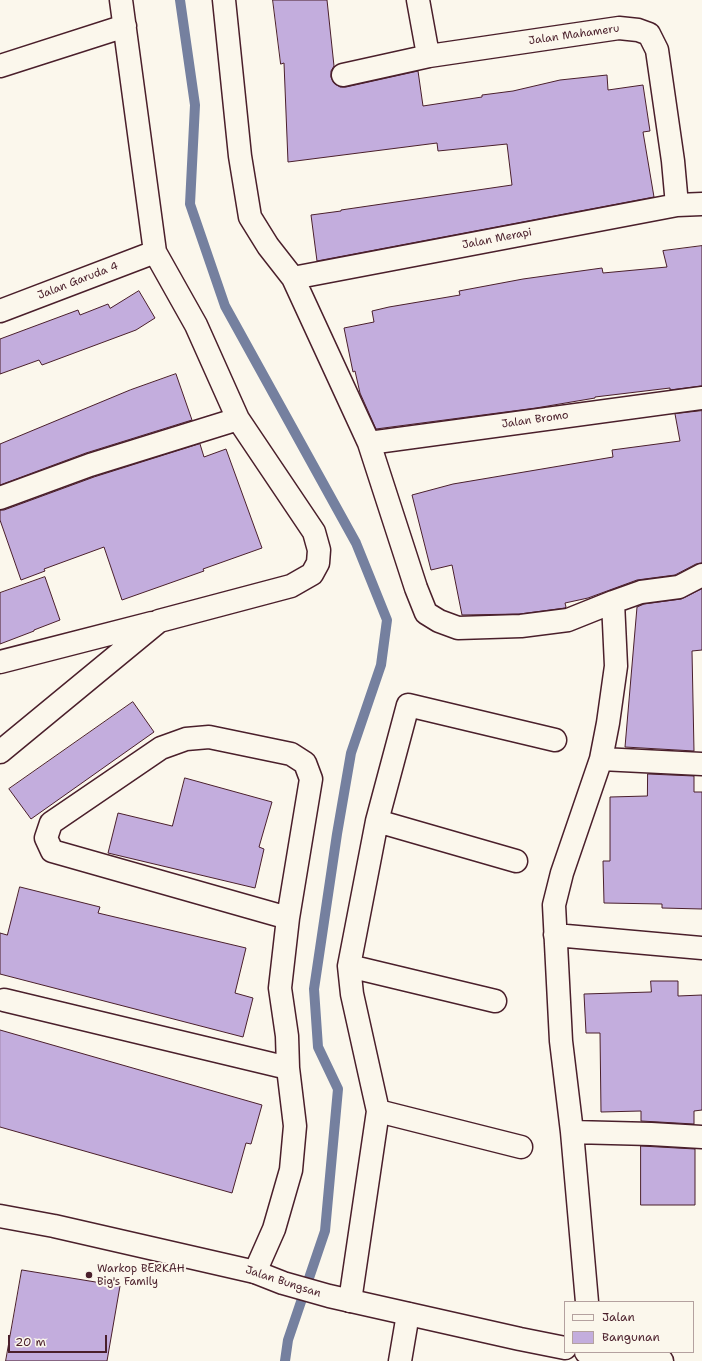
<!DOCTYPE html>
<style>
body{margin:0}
#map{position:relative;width:702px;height:1361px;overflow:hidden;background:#fbf7ec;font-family:"Shantell Sans",sans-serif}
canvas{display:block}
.legend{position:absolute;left:564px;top:1301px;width:130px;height:52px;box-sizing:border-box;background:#fbf7ec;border:1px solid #b4a19f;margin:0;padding:5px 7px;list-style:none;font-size:12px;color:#4a1f2b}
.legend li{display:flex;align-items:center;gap:8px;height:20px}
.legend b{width:20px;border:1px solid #b4a19f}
.scale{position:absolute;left:8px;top:1335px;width:99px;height:18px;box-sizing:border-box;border:2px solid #4a1f2b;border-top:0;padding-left:5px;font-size:12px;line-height:14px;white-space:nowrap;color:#4a1f2b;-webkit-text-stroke:3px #fbf7ec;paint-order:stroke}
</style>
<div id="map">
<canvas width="702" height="1361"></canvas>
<ul class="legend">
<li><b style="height:5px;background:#fbf7ec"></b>Jalan</li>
<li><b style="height:11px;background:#c3addd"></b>Bangunan</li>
</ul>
<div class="scale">20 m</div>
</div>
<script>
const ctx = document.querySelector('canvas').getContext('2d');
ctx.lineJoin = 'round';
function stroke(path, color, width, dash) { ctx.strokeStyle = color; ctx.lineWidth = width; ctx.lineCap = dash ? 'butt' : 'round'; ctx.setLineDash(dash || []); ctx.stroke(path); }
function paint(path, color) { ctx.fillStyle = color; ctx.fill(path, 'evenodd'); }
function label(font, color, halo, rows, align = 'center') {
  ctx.font = font + ' "Shantell Sans",sans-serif'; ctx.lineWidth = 4; ctx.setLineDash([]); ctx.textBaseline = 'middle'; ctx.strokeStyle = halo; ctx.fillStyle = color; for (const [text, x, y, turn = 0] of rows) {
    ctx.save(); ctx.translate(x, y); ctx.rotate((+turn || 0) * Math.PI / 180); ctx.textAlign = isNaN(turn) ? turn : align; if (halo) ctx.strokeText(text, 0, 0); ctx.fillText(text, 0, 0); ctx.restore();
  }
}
const stream = new Path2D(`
 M180 0 195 105 190 204 225 306 356 543 387 620 381 665 351 753 337 834 314 989 318 1047 338 1089 325 1231 288 1340 285 1361`);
const building = new Path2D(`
 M273 0H327L334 66 331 71V77L334 83 340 87H346L418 71 423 106 482 97V95L513 91 560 80 607 75 608 90 643 85 650 131 643 132 654 197 317 261 311 215 341 211V210L512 185 507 144 438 151 437 143 288 162 284 63 281 64Z
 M702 246V386L670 390V388L595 397V398L536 408 376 429 360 393 355 371 353 372 344 328 374 322 372 311 389 307 460 295 459 291 523 279 602 268 603 273 667 267 663 251Z
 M139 291 155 318 136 330 42 365 39 360 0 374V339L78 310 80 315 108 304 110 308Z
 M176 374 192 420 86 453 0 485V444L130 390Z
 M702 411V563L696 564 675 575 637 580 588 598 565 603 566 607 565 608 520 614 462 615 452 565 431 570 412 495 453 484 613 457 612 450 680 441 675 414Z
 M200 444 204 457 226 449 262 548 203 569 204 571 122 600 104 547 44 569 45 571 21 580 0 520V510H4L94 477Z
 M45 577 60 620 34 630V631L0 644V593Z
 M702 589V650L692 651 694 751 625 747 637 607 644 604 681 599Z
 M133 702 154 732 31 819 9 789Z
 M648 774 694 776V792H702V909L662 908V904L604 903 603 861H610V797L647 796Z
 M185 778 272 802 259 847 264 849 255 888 108 853 118 813 172 826Z
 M20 887 100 907 98 913 246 948 235 993 253 998 243 1037 0 974V933L7 935Z
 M651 981H678V996L702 995V1110L694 1111V1124L641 1121V1111L601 1112 600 1033H586L584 994 651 992Z
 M0 1030 262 1105 251 1144 246 1143 232 1193 0 1127Z
 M641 1146 695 1149V1205H641Z
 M22 1270 120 1286 107 1361H6Z`);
const street = new Path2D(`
 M224 0 240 156 250 217 268 246 293 278 369 443 416 588 426 613 439 621 458 628 521 626 568 620 613 602 616 666 608 723 601 759 562 873 554 905 561 1041 572 1132 587 1302
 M418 0 426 44 429 56 619 28 638 30 649 34 657 50 673 161 677 205
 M0 66 125 26
 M343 75 429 56
 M293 278 677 205 702 204
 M0 311 155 252
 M369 443 702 398
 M0 498 90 465 238 419
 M613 602 641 592 679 587 702 575
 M0 662 152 623
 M0 752 159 621 291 586 312 574 318 563 319 550 314 532 238 419 196 325 155 252 121 0
 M601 759 702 764
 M377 821 516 861
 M555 935 702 948
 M349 966 495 1001
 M4 1000 288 1068
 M378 1111 521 1147
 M572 1132 651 1134 702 1137
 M255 1272 274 1229 291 1170 295 1126 288 1068 287 1036 280 988 288 918 311 779 305 763 291 754 209 737 186 739 161 748 51 823 46 838 52 851 288 918
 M350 1301 378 1111 352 994 349 966 377 821 408 705 555 740
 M400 1361 408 1314`);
const secondary = new Path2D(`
 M0 1216 54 1226 255 1272 283 1283 329 1296 520 1339 565 1348
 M586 1352 662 1361`);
const markers = [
 [89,1275,4,"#4a1f2b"]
];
const streetNames = [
 ["Jalan Mahameru",574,35,-8],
 ["Jalan Merapi",497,239,-11],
 ["Jalan Garuda 4",78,281,-21],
 ["Jalan Bromo",535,420,-8],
 ["Jalan Bungsan",283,1282,18]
];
const poiNames = [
 ["Warkop BERKAH",97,1269],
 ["Big's Family",97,1282]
];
stroke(stream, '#75809f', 10);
paint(building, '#c3addd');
stroke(building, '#4a1f2b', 1);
stroke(street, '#4a1f2b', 25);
stroke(secondary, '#4a1f2b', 25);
stroke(street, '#fbf7ec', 22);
stroke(secondary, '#fbf7ec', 22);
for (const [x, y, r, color] of markers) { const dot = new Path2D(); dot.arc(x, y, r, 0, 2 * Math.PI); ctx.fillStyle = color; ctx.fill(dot); stroke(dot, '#fbf7ec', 1.5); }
label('11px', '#4a1f2b', '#fbf7ec', streetNames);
label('11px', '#4a1f2b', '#fbf7ec', poiNames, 'left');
</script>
